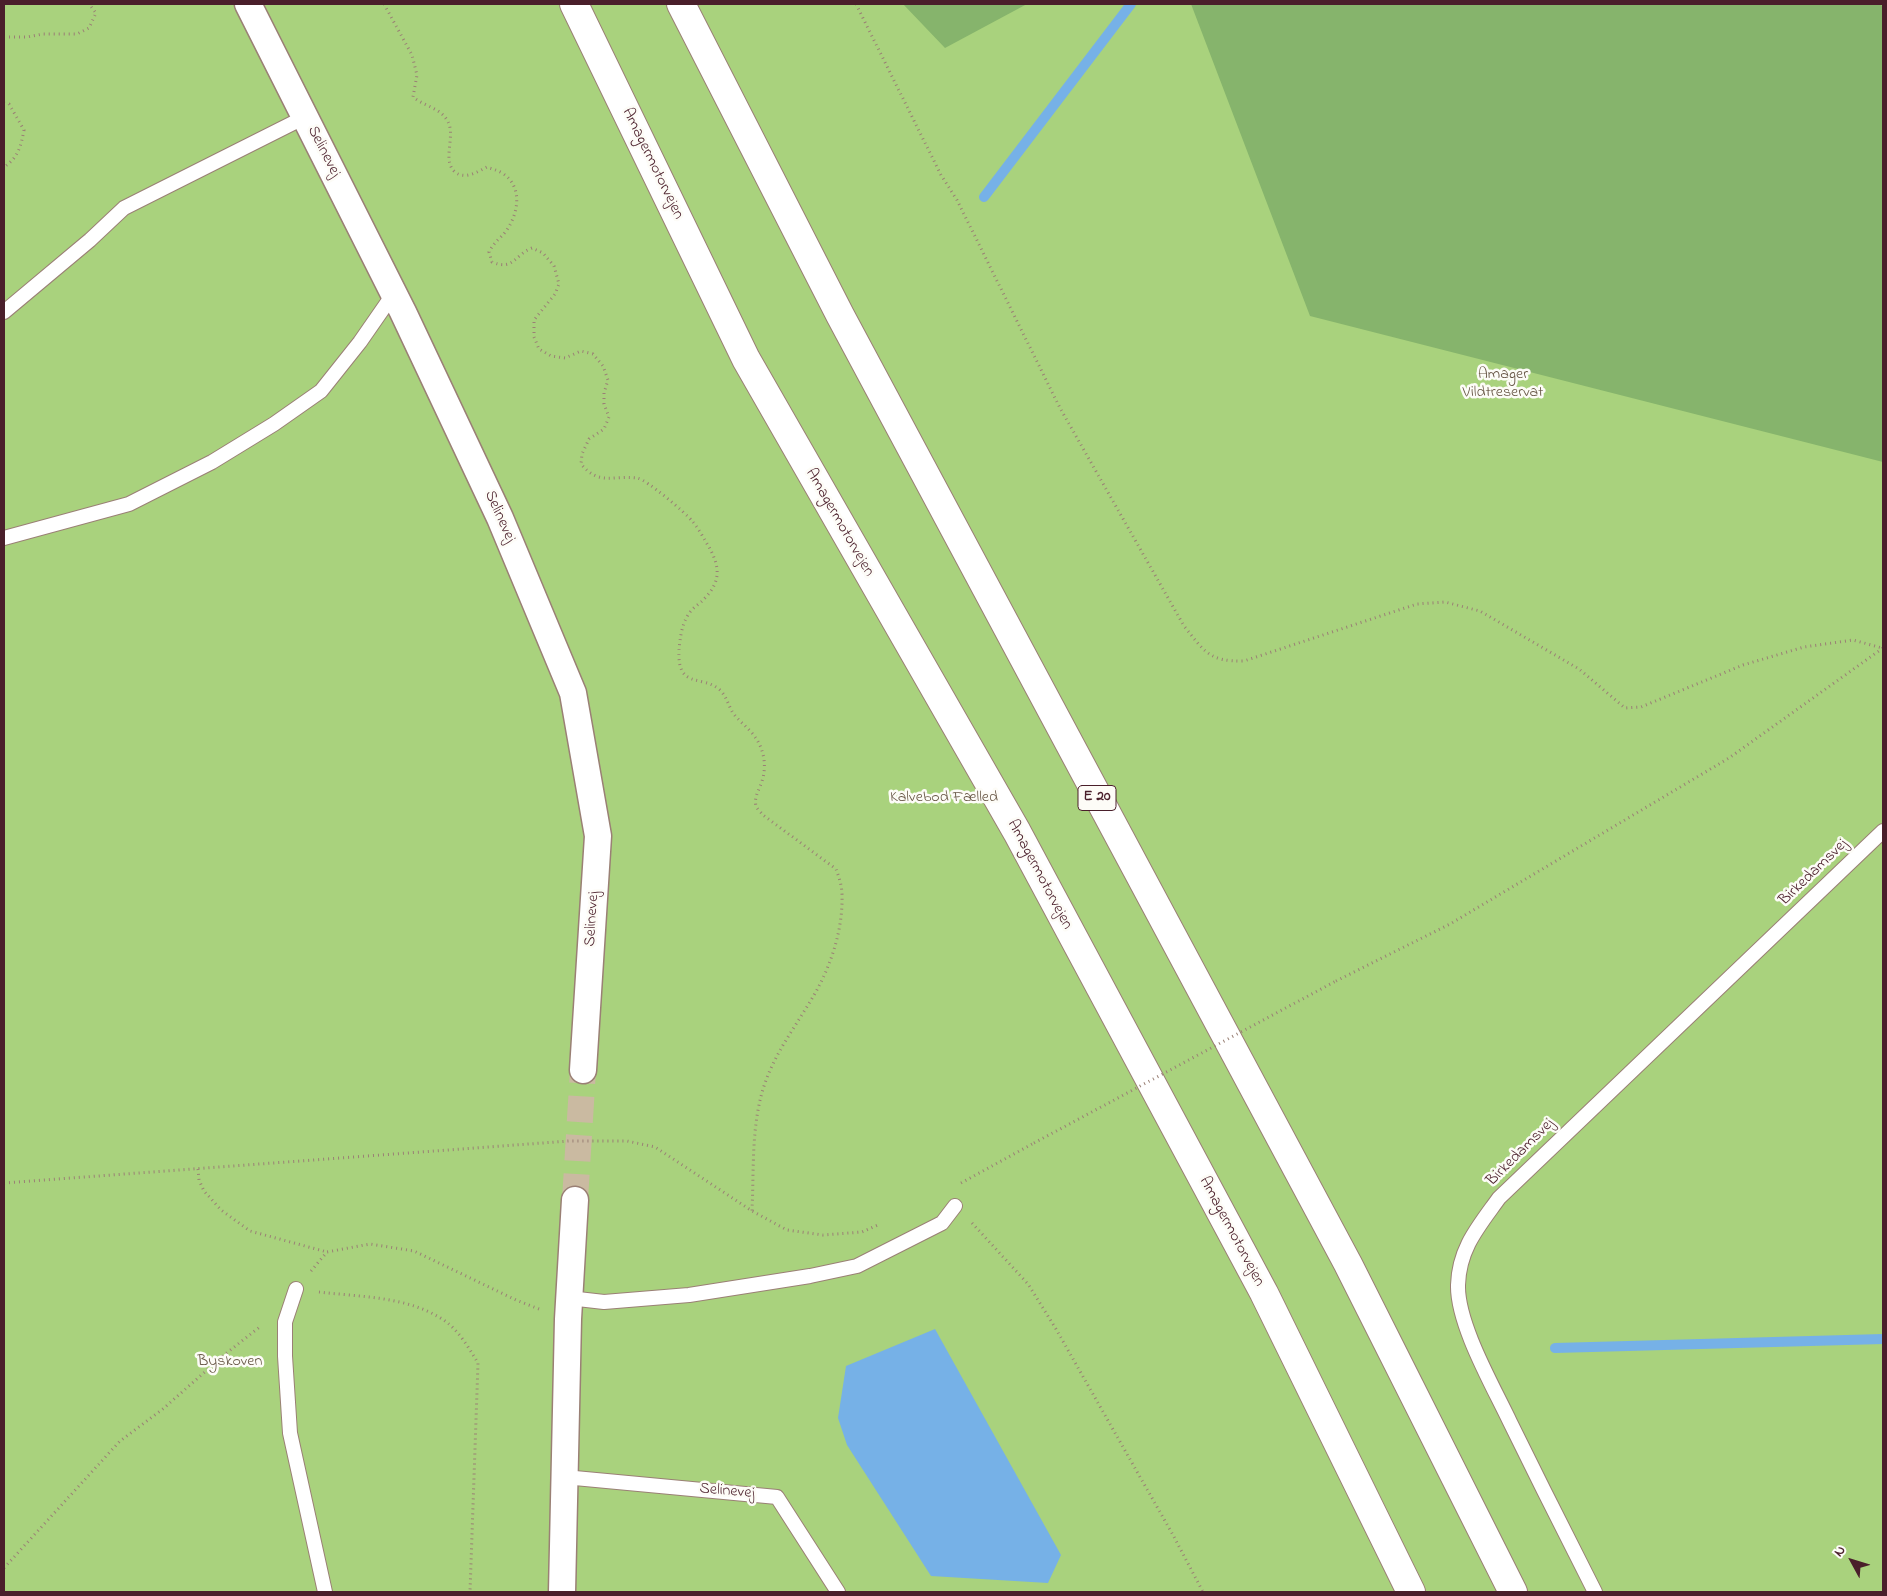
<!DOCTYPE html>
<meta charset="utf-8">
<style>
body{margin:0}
#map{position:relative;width:1887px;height:1596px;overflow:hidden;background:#eae1bf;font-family:"Indie Flower",sans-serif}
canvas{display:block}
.frame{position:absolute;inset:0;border:5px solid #4a1f2b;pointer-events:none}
.north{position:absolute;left:1827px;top:1536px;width:50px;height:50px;-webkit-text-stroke:4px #fdfcf7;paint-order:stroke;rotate:309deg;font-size:14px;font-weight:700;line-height:20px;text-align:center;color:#4a1f2b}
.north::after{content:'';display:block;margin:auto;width:18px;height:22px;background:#4a1f2b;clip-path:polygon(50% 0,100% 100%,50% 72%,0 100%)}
</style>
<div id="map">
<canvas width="1887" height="1596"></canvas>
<div class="frame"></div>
<div class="north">N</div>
</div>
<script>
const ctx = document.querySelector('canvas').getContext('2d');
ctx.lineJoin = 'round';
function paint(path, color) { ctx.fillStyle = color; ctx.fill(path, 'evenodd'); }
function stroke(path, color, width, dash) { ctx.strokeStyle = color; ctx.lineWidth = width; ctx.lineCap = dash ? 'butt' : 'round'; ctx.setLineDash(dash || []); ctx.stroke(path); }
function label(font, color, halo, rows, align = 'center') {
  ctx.font = font + ' "Indie Flower",sans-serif'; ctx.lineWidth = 5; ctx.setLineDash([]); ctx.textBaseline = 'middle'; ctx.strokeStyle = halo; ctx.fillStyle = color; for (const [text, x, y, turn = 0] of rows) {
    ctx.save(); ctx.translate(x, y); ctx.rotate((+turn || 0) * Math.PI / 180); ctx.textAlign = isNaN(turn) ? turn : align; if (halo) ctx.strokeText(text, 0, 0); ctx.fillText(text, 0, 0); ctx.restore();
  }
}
const green = new Path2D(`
 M4 4H1883V1592H4Z`);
const forest = new Path2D(`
 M903 4H1027L945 48Z
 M1191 4H1881L1883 9V462L1310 316Z`);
const water = new Path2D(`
 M935 1329 1061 1555 1048 1583 931 1576 847 1445 838 1418 846 1366Z`);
const stream = new Path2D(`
 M984 197 1131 4
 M1555 1348 1883 1339`);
const minorTunnel = new Path2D(`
 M575 1200 583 1070`);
const path = new Path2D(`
 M384 4 412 55 417 75 413 97C424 106 440 108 447 120 457 135 441 160 455 172 465 180 477 172 487 167 492 169 497 170 502 173 523 186 519 213 506 231 500 239 494 242 489 252L492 262C514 271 514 255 532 248L543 253 554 266 559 284 555 294 534 320V337L539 349 551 356 565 358 581 351 593 354 603 366 608 380 604 393V404L609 417 604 429 589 439 582 454 581 464C599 486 613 475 637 478 646 479 686 513 693 522 699 529 704 539 709 547 720 567 721 581 705 598 701 603 695 606 691 611 682 621 680 638 679 650 677 690 702 674 720 690 727 697 728 705 733 713 738 720 745 725 751 732 764 746 768 766 761 784 758 792 754 798 756 806 757 809 761 812 763 815L836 869C839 877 842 886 842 895 843 926 833 959 819 986 801 1020 776 1049 764 1086 751 1126 754 1170 752 1211
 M856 4 941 175 957 200 1060 408 1184 626C1204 651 1209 662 1244 661L1417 604 1445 602 1480 611 1579 669 1625 708 1641 707 1743 665 1804 647 1853 640 1882 648
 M4 37H27L43 34H77L89 28 96 13 89 4
 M4 103 9 104 24 130C21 146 18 158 4 167
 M1336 981 1450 924 1729 758 1883 648
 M198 1169 199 1180 204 1191 221 1210 250 1231 327 1252
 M4 1183 569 1141H627L655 1147 752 1211 787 1230 823 1235 862 1232 880 1224
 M961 1183 1034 1143
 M972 1223 1028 1284 1056 1329 1173 1535 1203 1592
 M311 1271 327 1252 370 1244 414 1251 516 1300 539 1309
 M319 1292C360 1297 409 1296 445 1321 459 1331 469 1348 478 1363L470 1592
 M4 1568 120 1441 164 1408 224 1355 261 1326`);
const service = new Path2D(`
 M4 312 90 240 124 208 305 117
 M4 538 129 504 212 462 274 424 321 391 360 342 394 293
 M296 1289 285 1322V1356L290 1433 325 1592
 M569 1298 604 1302 689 1295 810 1276 857 1266 942 1223 955 1206
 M564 1477 777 1497 838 1592
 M1595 1592C1566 1535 1538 1479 1510 1422 1493 1386 1457 1324 1458 1285 1459 1248 1479 1226 1499 1198L1883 831`);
const minor = new Path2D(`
 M248 4 403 312 500 518 573 693 598 836 583 1070
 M562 1592 568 1319 575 1200`);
const motorway = new Path2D(`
 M574 4 746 359 1017 832 1264 1293 1411 1592
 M681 4 840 315 1348 1264 1513 1592`);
const pathBridge = new Path2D(`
 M1034 1143 1336 981`);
const shields = [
 [1097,798,38]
];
const shieldNames = [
 ["E 20",1097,798]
];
const streetNames = [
 ["Selinevej",323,152,63],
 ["Amagermotorvejen",652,164,64],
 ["Selinevej",499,517,66],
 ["Amagermotorvejen",839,523,60],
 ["Birkedamsvej",1814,873,-44],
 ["Amagermotorvejen",1039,875,62],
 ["Selinevej",593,919,-86],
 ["Birkedamsvej",1521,1153,-45],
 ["Amagermotorvejen",1231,1232,62],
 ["Selinevej",727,1492,5]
];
const parkNames = [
 ["Amager",1503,375],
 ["Vildtreservat",1503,393],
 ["Kalvebod Fælled",944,798],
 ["Byskoven",230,1362]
];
paint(green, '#a9d27d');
paint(forest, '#86b46c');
paint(water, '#76b1e7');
stroke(stream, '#76b1e7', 10);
stroke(minorTunnel, '#cabaa1', 26, [26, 13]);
stroke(service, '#9a8075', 16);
stroke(minor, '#9a8075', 29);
stroke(motorway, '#9a8075', 30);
stroke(path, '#9a8075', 3, [1, 4]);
stroke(service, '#fff', 14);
stroke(minor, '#fff', 26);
stroke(motorway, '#fff', 28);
stroke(pathBridge, '#9a8075', 3, [1, 4]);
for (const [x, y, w] of shields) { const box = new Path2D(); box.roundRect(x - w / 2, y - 12.5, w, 25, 4); ctx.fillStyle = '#fdfcf7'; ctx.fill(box); stroke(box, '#4a1f2b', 1); }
label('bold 15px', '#4a1f2b', null, shieldNames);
label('16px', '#4a1f2b', '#fdfcf7', streetNames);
label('16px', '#654', '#fdfcf7', parkNames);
</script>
